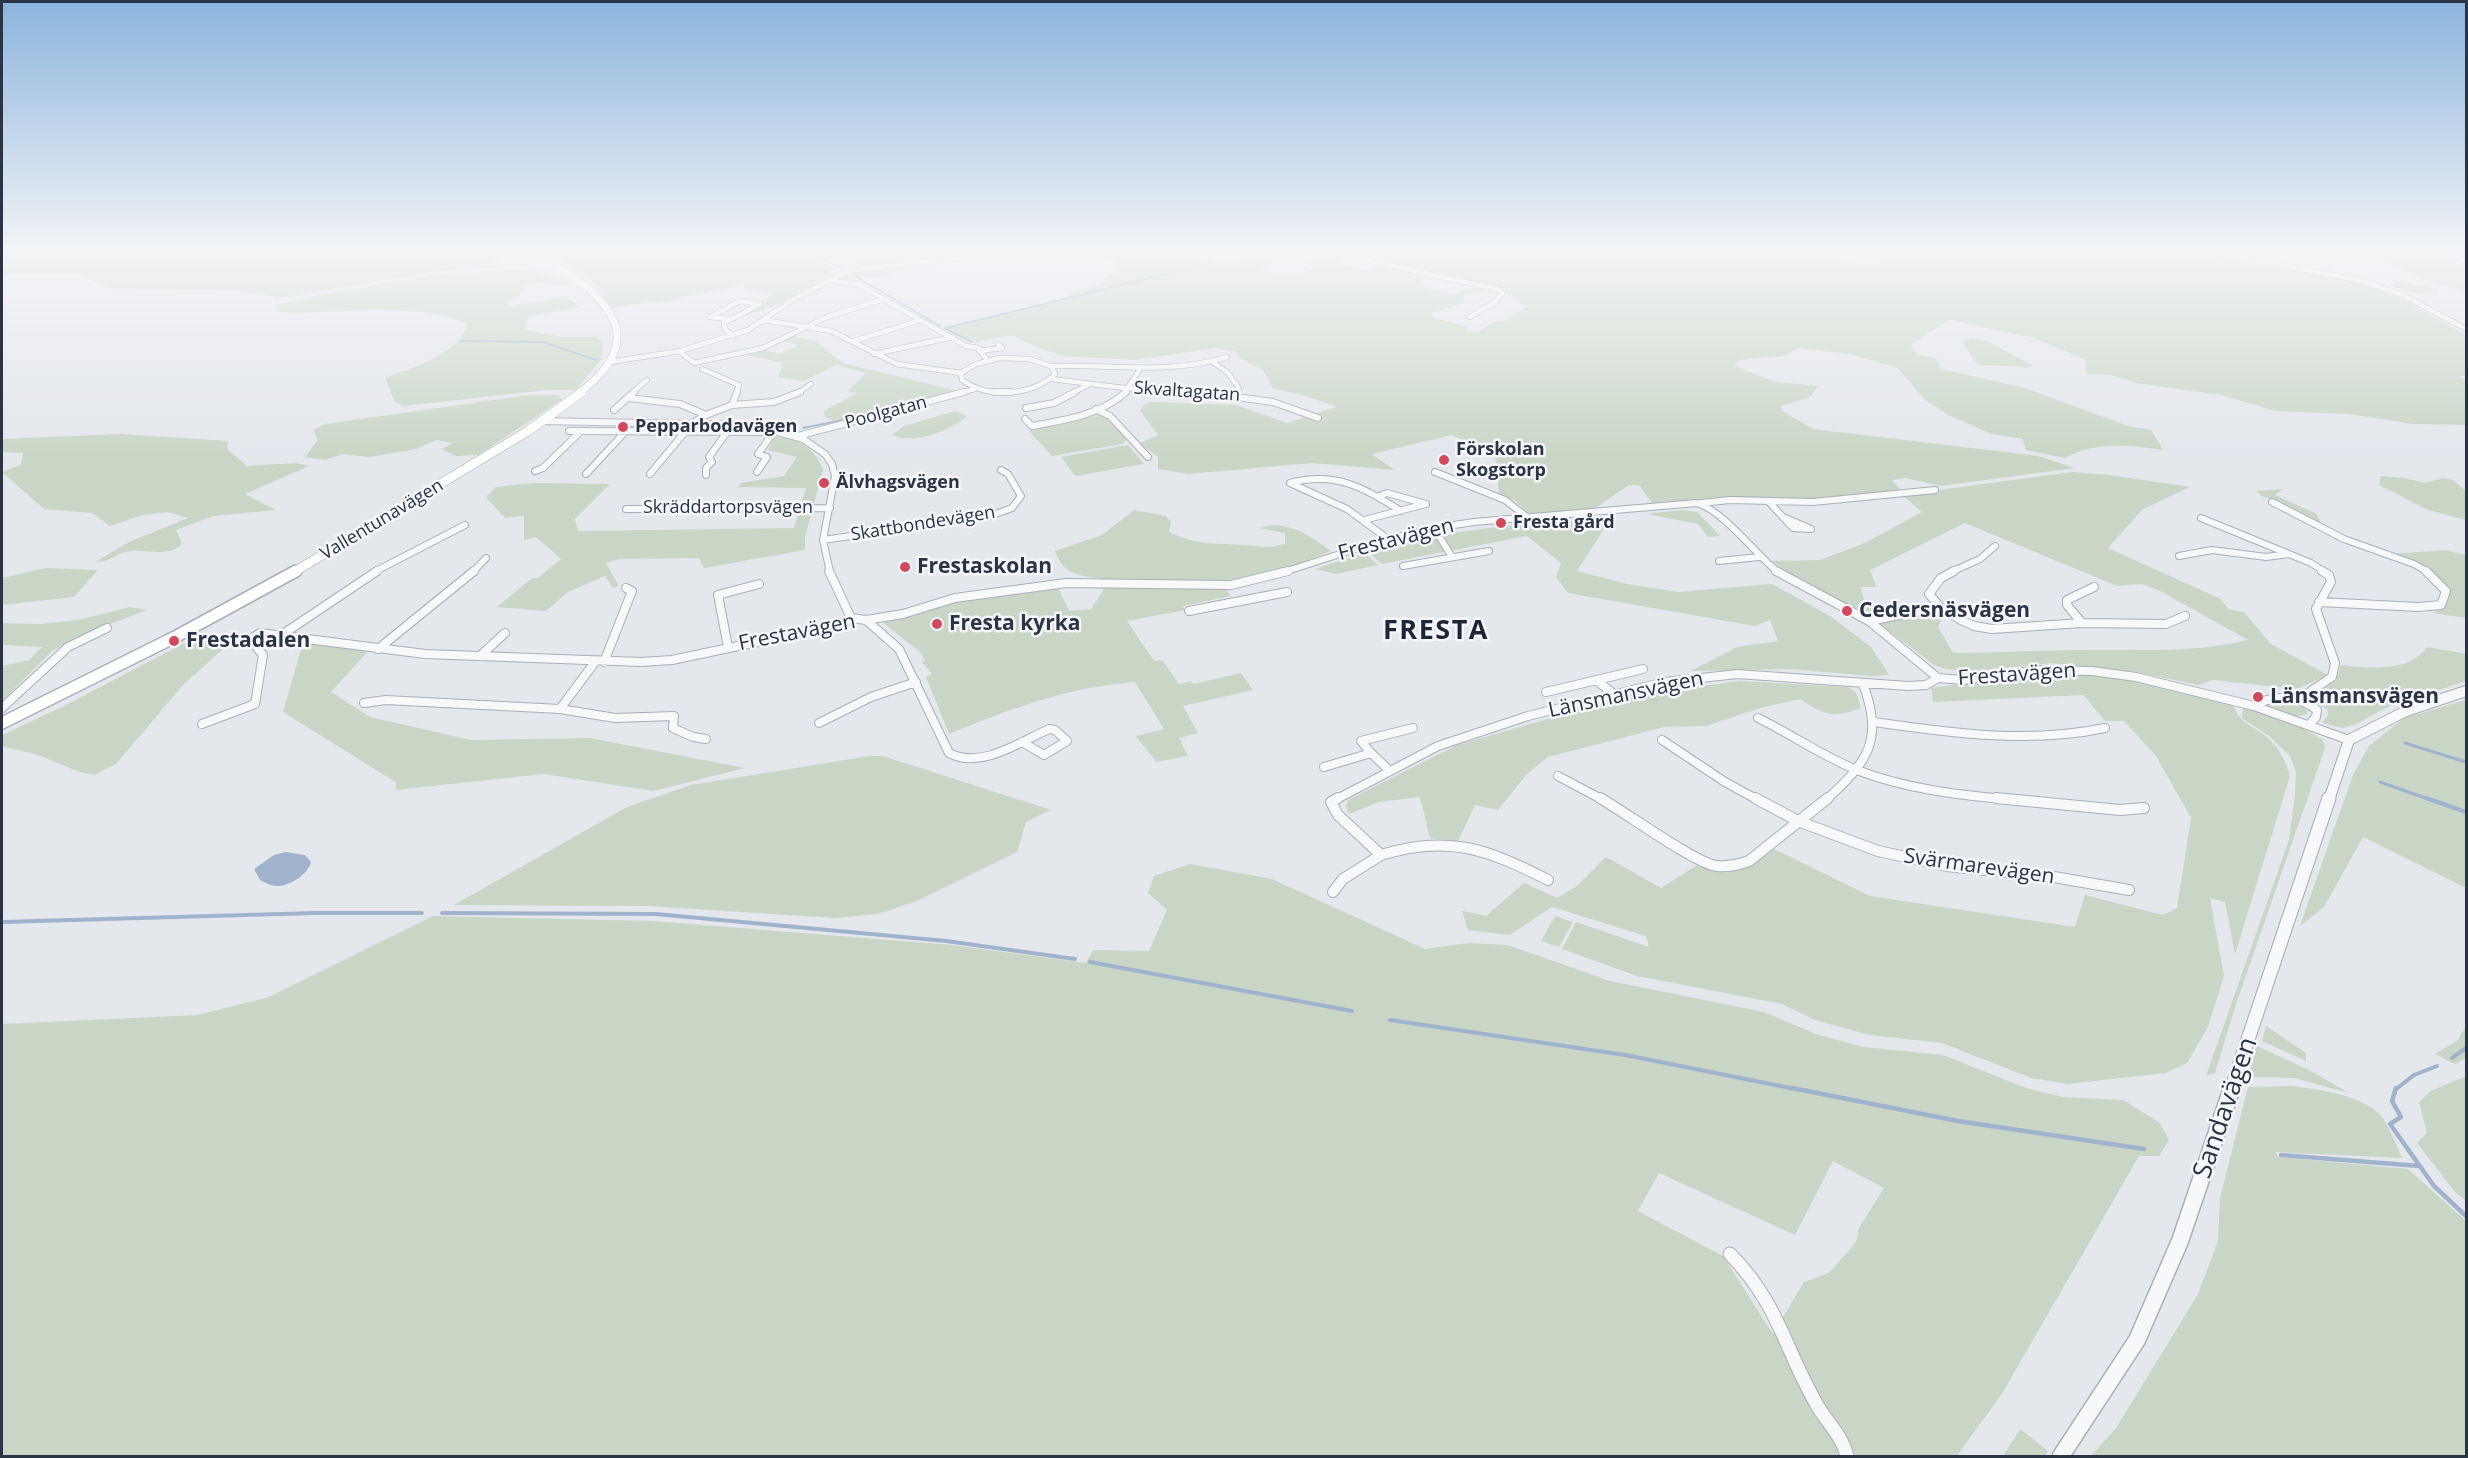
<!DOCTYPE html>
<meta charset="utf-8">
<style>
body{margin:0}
#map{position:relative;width:2468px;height:1458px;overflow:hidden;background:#e4e7ec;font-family:"Open Sans",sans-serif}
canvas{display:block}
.frame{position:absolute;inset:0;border:3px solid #2b3445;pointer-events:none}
</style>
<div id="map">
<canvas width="2468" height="1458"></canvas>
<div class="frame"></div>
</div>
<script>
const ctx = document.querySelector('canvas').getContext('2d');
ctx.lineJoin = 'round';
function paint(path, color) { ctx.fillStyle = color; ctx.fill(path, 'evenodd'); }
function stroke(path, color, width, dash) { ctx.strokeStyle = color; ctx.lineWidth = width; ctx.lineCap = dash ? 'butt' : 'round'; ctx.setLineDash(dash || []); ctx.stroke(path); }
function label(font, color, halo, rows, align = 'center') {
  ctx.font = font + ' "Open Sans",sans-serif'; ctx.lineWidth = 5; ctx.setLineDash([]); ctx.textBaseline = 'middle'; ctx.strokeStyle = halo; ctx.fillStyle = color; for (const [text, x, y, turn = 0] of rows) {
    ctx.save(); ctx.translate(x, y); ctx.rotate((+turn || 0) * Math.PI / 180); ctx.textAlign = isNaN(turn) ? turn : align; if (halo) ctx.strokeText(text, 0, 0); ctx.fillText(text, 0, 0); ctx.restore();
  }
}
const green = new Path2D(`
 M2 252H521L491 259 506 266 432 272 274 299 273 296 236 291 109 288 79 274H2Z
 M587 252H834L820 259 836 269 828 272 833 274C804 287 777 312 744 314L773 294 744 288V285L657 303 649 302 611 308 591 279 559 260Z
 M859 252H919L927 261 855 266Z
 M1137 252H1189L1191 257 1217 263 1279 252 1286 255 1261 269C1279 274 1298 276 1315 268L1302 262 1337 253 1346 256 1339 265 1371 270 1380 262 1349 252H1822L1863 266 1883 261 1860 252H2207L2354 281 2395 295 2466 335V376H2459L2466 380V425L2413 424 2348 414 2276 411 2221 395 2135 383 2111 375 2086 374V360L2034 338 1950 320 1912 343 1911 347 1918 355 1936 359 1941 369 2025 388 2128 426 2151 430 2163 450C2132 445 2094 441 2065 458L2026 450 2023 439 1991 434 1949 415 1925 400 1898 368 1850 354 1798 348 1785 356 1739 360 1734 366 1776 382 1818 386 1810 397 1781 406 1782 411 1813 429 2038 456 2075 468 1941 486 1905 478 1892 480 1901 491 1820 499 1716 498 1652 503 1639 485H1629L1594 509 1530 514 1514 500 1499 494 1495 455 1452 435 1372 454 1394 470 1312 463 1189 474 1158 469V457L1140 443 1158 435 1140 411 1144 405 1150 402 1236 405 1287 423 1336 407 1309 397 1273 388 1263 370 1238 357 1237 352 1215 348 1135 360 1064 356 1038 348 1012 335 971 343 941 328 1056 300 1101 283 1119 266 1114 261 1093 258ZM1429 272 1501 289 1518 303 1528 306 1504 321 1494 322 1478 332 1466 331V326L1433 318 1432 313 1464 303V296L1495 290 1480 286 1453 293 1425 289 1421 276Z
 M2365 252H2431L2466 261V292L2419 278Z
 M967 259 913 268 886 276 851 278 858 282 837 279C862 269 884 269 911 267 930 265 948 261 967 259Z
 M506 270 535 271 571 282 567 286 541 283 522 285 526 292 506 302 510 306 566 297 580 307 529 316 525 327 528 331 564 337H596L603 342 601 360 576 390H547L403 406 395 402 385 378C415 367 456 356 468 324 415 302 351 312 295 313L278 312 275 308V305C351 288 427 273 506 270Z
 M2394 280 2432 288 2437 290V295L2421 294 2391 286Z
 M794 336 815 341 843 363 958 391 834 421 825 417 824 411 857 393 848 391 866 373 836 365 804 381 778 377 783 363 741 354 762 349 780 354 799 345 784 341Z
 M1971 338 1985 340 2032 365 2029 367 1977 365 1962 341Z
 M529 395H558L562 400 478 455 456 456 442 449 453 443 436 440 416 449 369 457 342 454 326 460 305 457 318 440 313 430 325 424Z
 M955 411 967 416C951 431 912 445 892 435L904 426Z
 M1095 412 1107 417 1128 439 1122 444 1052 456 1029 431Z
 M777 432C799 441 813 446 823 469L805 538V550L704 568 699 558 619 559 606 563 619 586 613 588 605 576 568 592 546 611 497 607 532 578H538L561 559 536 537 524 540V516L505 518 486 497 496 487 532 483 610 484 575 519 578 531 794 528 806 488 738 487 741 483 784 476 797 457 768 450Z
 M120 434 228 441 227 449 247 466 296 463 309 466 245 494 276 510 213 516 176 530 182 543C171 558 146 549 131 551 115 552 113 562 95 562L129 542 188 518 168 512 143 515 110 526 92 513 44 509 2 472 21 465 23 453 2 452V439Z
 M1128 445 1144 464 1075 476 1061 457Z
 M2072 472 2109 475 2190 487 2143 509 2108 548 2221 599 2228 609 2244 612 2271 644 2328 675 2297 689 2212 680 2199 685 2131 671 2051 663 1974 671 1946 669 1934 665 1879 623 1938 610 1944 615 1938 627 1953 653C1997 653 2040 650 2083 650 2142 649 2189 654 2248 640L2160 591 2142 584 2117 586 1965 523 1870 570 1876 587H1860L1866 605 1880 616C1843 605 1803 584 1772 561L1820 560 1865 543 1922 512 1902 495Z
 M2381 476 2404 478 2425 483 2443 478 2453 480 2466 491V520L2428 510 2379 485Z
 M2283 489 2275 495 2317 514 2321 524 2286 507 2280 501 2263 497 2256 491Z
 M1134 510 1166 516 1171 522 1169 532C1194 545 1216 543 1243 545 1262 546 1265 549 1285 544V533L1259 528C1287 519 1309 535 1331 551 1306 561 1279 572 1252 577 1219 583 1094 587 1068 570 1061 566 1058 558 1055 551L1102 535Z
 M1682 510 1697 512 1720 536 1708 537 1698 524 1647 514Z
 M1611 518 1577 571 1627 584 1678 592 1772 584 1830 616 1871 647 1889 675 1870 676 1790 669 1691 671 1737 647 1778 641 1770 620 1755 626 1568 593 1556 577 1561 563 1527 536 1382 564 1368 552C1447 528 1529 524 1611 518Z
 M2445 550 2466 555V618L2433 613 2446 606 2450 593 2430 572 2393 554Z
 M1365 553 1378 565 1336 574 1315 569Z
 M46 568 98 570 74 597 2 605V578Z
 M1101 584 1224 587 1231 596 1183 606 1185 610 1127 621 1154 661 1162 660 1179 684 1191 681 1193 684 1241 673 1253 690 1183 706 1198 733 1179 738 1188 756 1156 762 1136 736 1164 729 1135 682C1068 687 1010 709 949 734L926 677 932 674 922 662 925 660 919 651 883 623 958 600 1058 587 1069 611 1091 609 1103 591Z
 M130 607 147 610 100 628 52 651 2 701V666L29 660 42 647 2 645V623L40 624 78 620Z
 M232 632 241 633 183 685 116 764 94 775 80 772 38 755 2 746V735L62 707 192 639Z
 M303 642 370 649 331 692 370 717 471 740 590 738 745 768 653 791 544 774 395 790 397 783 283 712Z
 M2427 647 2466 654V681L2388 707 2354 725 2343 728 2322 723 2328 715 2327 709 2313 702 2312 697 2336 681 2341 665C2368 668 2409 673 2427 647Z
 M2040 673 2103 676 2139 681 2234 705C2238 723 2251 724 2264 735 2278 746 2285 759 2290 776L2235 954 2225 902 2210 898 2224 976 2208 1027 2187 1063 2166 1073 2068 1084 2031 1078 1942 1043 1870 1035 1815 1020 1782 1004 1637 976 1562 949 1576 922 1649 947 1646 936 1552 907 1510 935 1468 930 1462 911 1486 916 1524 883 1557 898 1577 886 1606 857 1661 888 1699 864C1729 877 1749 868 1774 849L1870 896 2075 927 2085 895 2163 915 2177 908 2191 818 2156 756 2124 721H2105L2083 695 1933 702 1931 688Z
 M1739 681 1848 687 1856 692 1861 708C1832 719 1825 715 1800 699L1760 708 1706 726 1664 727 1548 757 1526 775 1498 810 1475 805 1458 841 1430 838 1420 797 1379 802 1349 814 1346 806 1348 800 1457 745 1628 696Z
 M2466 700V888L2363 837 2324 907 2300 926 2353 775 2369 746 2404 718Z
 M2292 703 2302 706 2308 712 2306 715 2296 716 2267 705Z
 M2243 707 2301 727 2323 740 2325 748 2236 1004 2215 1073 2206 1076 2289 840 2295 794 2296 772 2290 756 2269 736 2242 718Z
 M870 756H883L1051 810 1026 822 1017 852 917 901 878 914 835 918 648 906 454 905 627 807 691 785Z
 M1190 864 1272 879 1425 949 1468 943 1508 945 1610 981 1764 1012 1816 1034 1863 1047 1943 1055 2026 1088 2063 1097 2123 1100 2160 1123 2169 1140 2159 1156H2139L2003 1392 1957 1456H1855L1854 1454 1853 1456H2V1024L198 1015 269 997 433 916 652 921 952 945 1086 963 1093 950 1149 951 1167 910 1148 893 1154 876ZM1833 1161 1884 1188 1859 1228 1856 1242 1829 1273 1804 1282 1773 1334 1723 1256 1638 1211 1659 1173 1795 1235Z
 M1555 916 1573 922 1559 947 1541 941Z
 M2266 1026 2306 1053V1061L2262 1041Z
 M2466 1026V1058L2455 1064 2435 1054 2458 1040Z
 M2257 1046 2309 1070 2349 1093 2294 1078 2248 1077Z
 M2466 1076V1201L2455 1192 2417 1143 2427 1133 2419 1102 2431 1091Z
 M2290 1086C2316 1089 2364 1095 2381 1116 2390 1127 2396 1145 2402 1158L2276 1152 2278 1157 2408 1169 2466 1221V1456H2091L2116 1428 2198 1294 2218 1241 2220 1198 2248 1087Z
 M2020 1429 2048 1451 2045 1456H2003Z`);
const water = new Path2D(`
 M286 852 305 855 311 862C308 875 288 887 275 886 270 885 264 882 260 880L254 869 274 855Z`);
const streamFar4 = new Path2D(`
 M811 252 841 269
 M612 256 634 252
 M853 275 940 326
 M945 328 1212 263
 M946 329 972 342
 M461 341 543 342 596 360`);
const streamFar3 = new Path2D(`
 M803 428 863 416`);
const streamFar2 = new Path2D(`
 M2405 743 2466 762
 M2380 782 2431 800`);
const streamFar1 = new Path2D(`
 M2426 798 2466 812
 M442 913 656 914 946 941 1075 959
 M2 922 315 913H422
 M1090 962 1352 1011
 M1390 1020 1625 1055 1800 1090
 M2452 1058 2466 1048
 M2395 1090 2414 1075 2437 1066`);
const stream = new Path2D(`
 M1792 1088 1958 1121 2144 1149
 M2396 1088 2392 1101 2401 1117 2390 1124 2434 1186 2466 1216
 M2281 1155 2419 1166`);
const minorFar4 = new Path2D(`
 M1346 252 1361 259 1500 290 1502 294 1495 302 1470 317
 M2215 252 2358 280 2403 295 2466 329
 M2434 252 2466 260
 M830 280 859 285 966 346 978 348 987 360
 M730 319 710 317 740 301 760 304 724 323 725 329 733 336
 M763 320 831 331 897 364 961 373
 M854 341 921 320
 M679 351 694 363 763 348 827 317 884 299
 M979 351 1002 348 998 344
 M874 354 953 337
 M1000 358 1029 359 1051 366 1055 374C1032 396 988 399 962 380L961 373 976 364Z
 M610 362 680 351 748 330 794 299 848 271 1007 252
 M1213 362 1228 373 1239 388 1237 393
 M1051 366C1111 364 1168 375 1227 357
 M702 369 739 385 736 393
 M1052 379 1124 388 1219 393
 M632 393 647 380
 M798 393 811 384
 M959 393 975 389
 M1072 393 1090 384
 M1124 393 1139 371`);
const minorFar3 = new Path2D(`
 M994 392H1011
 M1200 392 1273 402 1318 418
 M629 398 680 404 706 415 694 422
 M732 405 774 402 800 392
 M1026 408 1054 403 1075 392
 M1096 409 1110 416 1148 457
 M614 410 634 392
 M706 415 732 405 737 392
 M1025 419 1032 426C1064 420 1101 415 1126 392
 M540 421 753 425 803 439 825 454 832 464 835 476 823 540 830 572
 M569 431 766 432 771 436 758 454 767 457 757 472
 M798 436 964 392
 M535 471 543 468 581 431
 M1435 472 1505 500 1527 517
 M586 474 625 432
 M650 474 685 432
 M706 475V468L712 462 709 457 727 432
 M1768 501 1793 528 1811 529 1783 517
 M2272 502 2344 539 2414 564 2428 572
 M1701 503 1730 500 1813 502 1935 490
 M626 509 830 508
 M2201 518 2311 563 2325 572
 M1364 520 1426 504 1387 493 1379 496
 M1434 528 1452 557
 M1388 539 1347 509 1290 483C1335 471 1363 487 1401 511
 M823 540 990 516 1012 508 1021 496 1008 474 1001 470
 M2179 556 2212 550 2266 557 2289 554
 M1719 561 1759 557
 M1403 566 1489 551
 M374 572 465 525
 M473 572 486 558
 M1284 572 1377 542 1434 528 1474 522 1697 503C1725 512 1754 553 1778 572
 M1951 572 1980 559 1995 546`);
const minorFar2 = new Path2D(`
 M829 571 851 618
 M1776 571 1869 621 1938 678 1963 680 2039 670 2092 671 2136 677 2254 706 2349 740
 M1954 571 1941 578 1929 594 1940 607 1961 620 1974 626 1992 629 2082 623 2166 624 2185 616
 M2319 602 2418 607 2441 605 2446 591 2426 571
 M1189 611 1287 592
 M866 620 899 649 949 753C980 770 1020 742 1049 729L1055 730 1067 741 1044 755 1022 742
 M1869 621 1940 607
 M2082 623 2067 605V600L2094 587
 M280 636 377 571
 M728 647 718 595 759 584
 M378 649 474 571
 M480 656 505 633
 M604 662 632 591 626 588
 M1596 680 1615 695
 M1546 692 1643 669
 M2299 699 2332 677 2335 663 2316 609 2331 582 2329 575 2322 571
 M364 703 386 700 560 709 615 718 674 716 673 728 693 737 706 739
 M2254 706C2275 693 2298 696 2317 710L2316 717 2309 725
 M2 708 68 647 107 628
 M560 709 595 662
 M1758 718C1791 734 1822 756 1857 770 1905 789 1960 795 2012 800
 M1874 722C1950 733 2029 744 2105 728
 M819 723 871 697 916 682
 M202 724 255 704 263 655 253 643 254 637 260 633 425 654 641 662 672 660 838 625 851 618 866 620 903 614 955 598 1066 583 1231 585 1288 571
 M1662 740 1725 782 1758 800
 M1371 753 1390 771
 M1324 767 1371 753 1361 741 1413 728
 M1558 776 1603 800
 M1335 800 1438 746 1528 716 1665 682 1737 674 1908 686 1926 685 1938 678
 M1826 800C1868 762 1884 740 1863 684`);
const minorFar1 = new Path2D(`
 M1338 798 1331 802 1338 815 1381 855C1448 834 1487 849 1548 880
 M1600 798C1625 812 1696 864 1717 866 1728 867 1738 865 1749 861L1828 798
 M1755 798 1798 821 1878 851 1947 866 2054 877 2129 890
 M1996 798 2120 810 2144 808
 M1333 892 1343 879 1381 855`);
const minor = new Path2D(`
 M1730 1254C1779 1304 1784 1348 1817 1405 1827 1423 1842 1435 1847 1456`);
const tertiaryFar2 = new Path2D(`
 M2329 800 2349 740 2406 711 2466 691`);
const tertiaryFar1 = new Path2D(`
 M2231 1090 2329 798`);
const tertiary = new Path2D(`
 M2061 1456 2137 1340 2180 1241 2232 1088`);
const secondaryFar2 = new Path2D(`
 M530 252C562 268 630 306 615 350 609 368 594 381 580 393`);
const secondaryFar1 = new Path2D(`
 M294 572 528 431 582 392`);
const secondary = new Path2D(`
 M2 723 175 637 296 571`);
const markers = [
 [623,427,6,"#d1495b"],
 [1444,460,6,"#d1495b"],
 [824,483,6,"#d1495b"],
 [1501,523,6,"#d1495b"],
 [905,567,6,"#d1495b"],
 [1847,611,6,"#d1495b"],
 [937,624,6,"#d1495b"],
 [174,641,6,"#d1495b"],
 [2258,697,6,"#d1495b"]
];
const farStreetnames = [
 ["Skvaltagatan",1187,392,4],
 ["Poolgatan",886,413,-15],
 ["Skräddartorpsvägen",728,508],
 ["Vallentunavägen",382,520,-31],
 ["Skattbondevägen",923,524,-9]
];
const farPoinames = [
 ["Pepparbodavägen",635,427],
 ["Förskolan",1456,450],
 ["Skogstorp",1456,471],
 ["Älvhagsvägen",836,483],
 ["Fresta gård",1513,523]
];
const streetNames = [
 ["Frestavägen",1396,540,-14],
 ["Frestavägen",797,633,-11],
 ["Frestavägen",2017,675,-4],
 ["Länsmansvägen",1626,695,-12],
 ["Svärmarevägen",1979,867,8]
];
const poiNames = [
 ["Frestaskolan",917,567],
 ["Cedersnäsvägen",1859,611],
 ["Fresta kyrka",949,624],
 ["Frestadalen",186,641],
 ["Länsmansvägen",2270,697]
];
const nearStreetnames = [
 ["Sandavägen",2226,1108,-71]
];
const districtNames = [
 ["FRESTA",1436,631]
];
paint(green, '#c9d6c5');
paint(water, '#9fb4cc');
stroke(streamFar4, '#9fb4cc', 1.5);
stroke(streamFar3, '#9fb4cc', 2);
stroke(streamFar2, '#9fb4cc', 3);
stroke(streamFar1, '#9fb4cc', 4);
stroke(stream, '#9fb4cc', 4.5);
stroke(minorFar4, '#a9aeb7', 6);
stroke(minorFar3, '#a9aeb7', 8);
stroke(minorFar2, '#a9aeb7', 10);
stroke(minorFar1, '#a9aeb7', 12);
stroke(minor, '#a9aeb7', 15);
stroke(tertiaryFar2, '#a9aeb7', 12);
stroke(tertiaryFar1, '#a9aeb7', 15);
stroke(tertiary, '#a9aeb7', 19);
stroke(secondaryFar2, '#a9aeb7', 8);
stroke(secondaryFar1, '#a9aeb7', 10);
stroke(secondary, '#a9aeb7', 14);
stroke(minorFar4, '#f7f8fa', 4.5);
stroke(minorFar3, '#f7f8fa', 6);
stroke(minorFar2, '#f7f8fa', 8);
stroke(minorFar1, '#f7f8fa', 10);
stroke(minor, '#f7f8fa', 13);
stroke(tertiaryFar2, '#f7f8fa', 10);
stroke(tertiaryFar1, '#f7f8fa', 13);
stroke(tertiary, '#f7f8fa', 16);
stroke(secondaryFar2, '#fff', 7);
stroke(secondaryFar1, '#fff', 9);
stroke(secondary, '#fff', 11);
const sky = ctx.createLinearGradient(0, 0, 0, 456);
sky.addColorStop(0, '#8bb4dd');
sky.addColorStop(0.55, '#f3f4f6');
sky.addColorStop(1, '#f3f4f600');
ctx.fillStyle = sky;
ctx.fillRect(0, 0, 2468, 456);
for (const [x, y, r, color] of markers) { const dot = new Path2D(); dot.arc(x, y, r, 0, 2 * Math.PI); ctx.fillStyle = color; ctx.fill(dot); stroke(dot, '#f4f6f9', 2); }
label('18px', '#2b3445', '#f4f6f9', farStreetnames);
label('bold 18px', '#2b3445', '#f4f6f9', farPoinames, 'left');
label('21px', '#2b3445', '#f4f6f9', streetNames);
label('bold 21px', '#2b3445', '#f4f6f9', poiNames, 'left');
label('26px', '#2b3445', '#f4f6f9', nearStreetnames);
ctx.letterSpacing = '1.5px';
label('bold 27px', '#1d2536', '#f4f6f9', districtNames);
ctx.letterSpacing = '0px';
</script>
